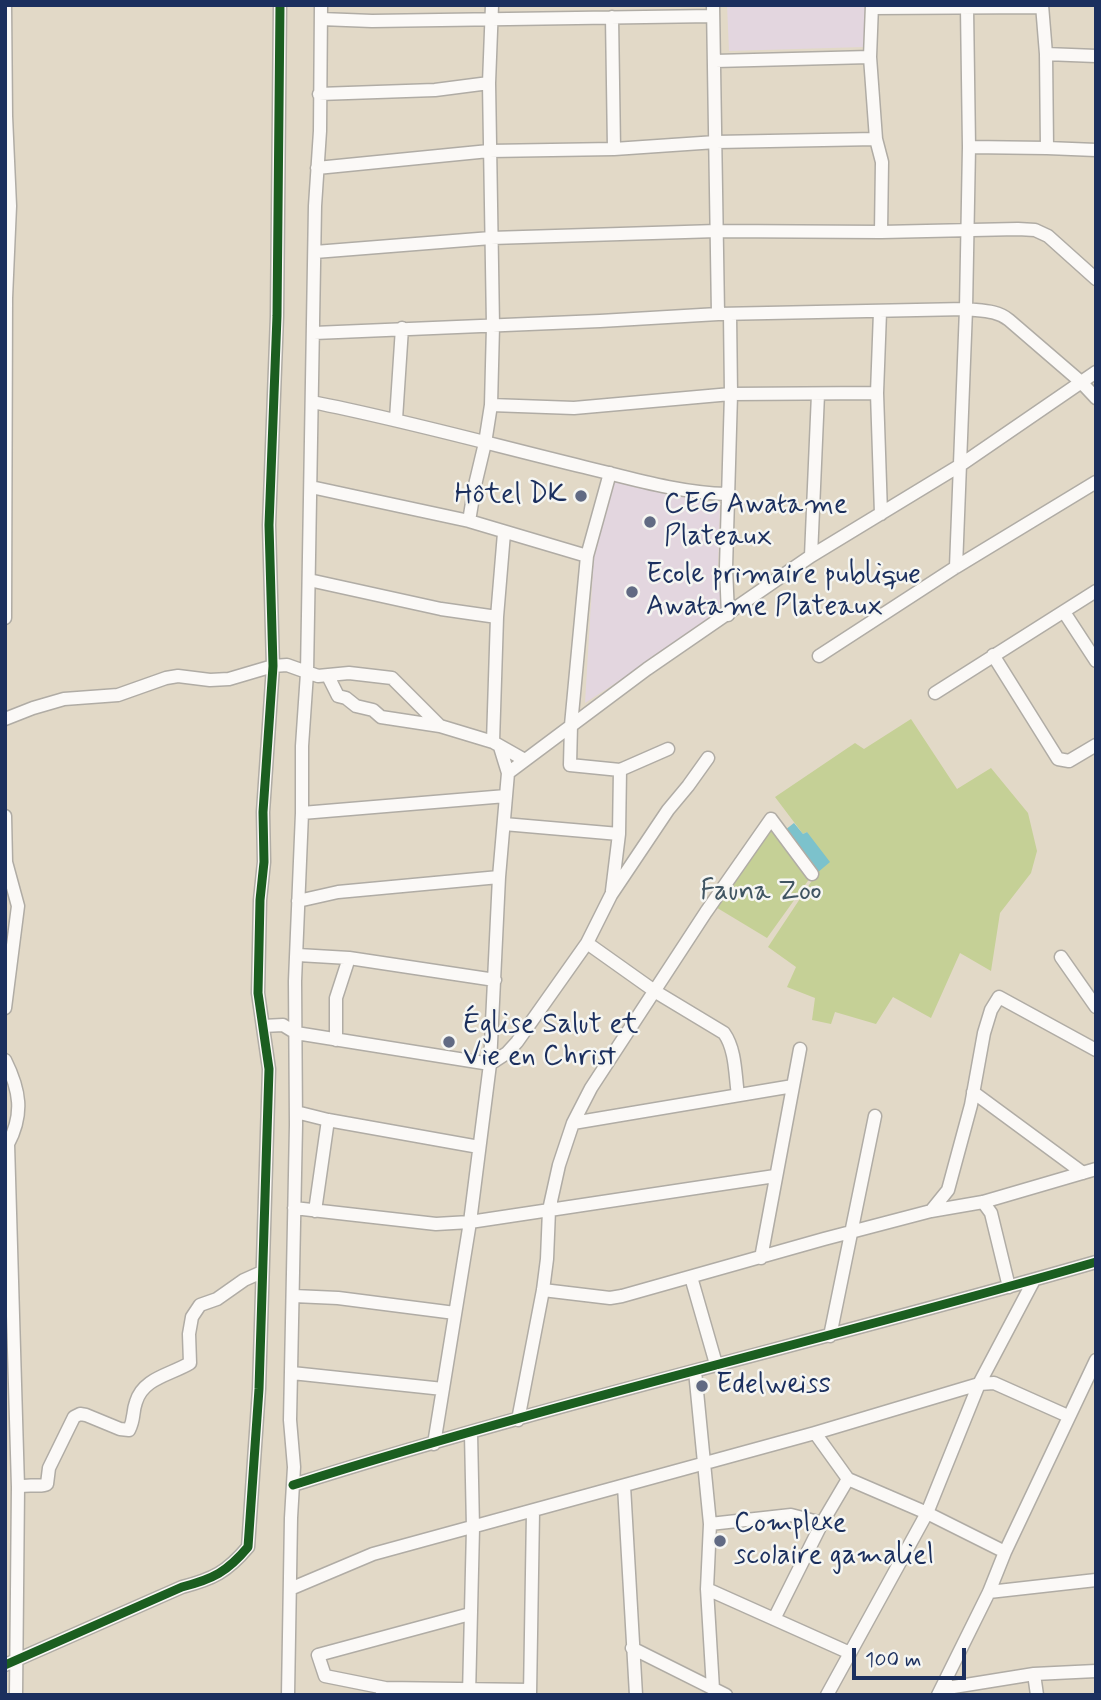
<!DOCTYPE html>
<meta charset="utf-8">
<style>
body{margin:0}
#map{position:relative;width:1101px;height:1700px;overflow:hidden;background:#e2d9c7;font-family:Mynerve,sans-serif}
canvas{display:block}
.frame{position:absolute;inset:0;border:7px solid #1b2f5e;pointer-events:none}
.scale{position:absolute;left:852px;top:1648px;width:114px;height:32px;box-sizing:border-box;border:4px solid #1b2f5e;border-top:0;padding-left:9px;font-size:21px;line-height:24px;white-space:nowrap;color:#1b2f5e;-webkit-text-stroke:5px #f6f6f2;paint-order:stroke}
</style>
<div id="map">
<canvas width="1101" height="1700"></canvas>
<div class="frame"></div>
<div class="scale">100 m</div>
</div>
<script>
const ctx = document.querySelector('canvas').getContext('2d');
ctx.lineJoin = 'round';
function paint(path, color) { ctx.fillStyle = color; ctx.fill(path, 'evenodd'); }
function stroke(path, color, width, dash) { ctx.strokeStyle = color; ctx.lineWidth = width; ctx.lineCap = dash ? 'butt' : 'round'; ctx.setLineDash(dash || []); ctx.stroke(path); }
function label(font, color, halo, rows, align = 'center') {
  ctx.font = font + ' Mynerve,sans-serif'; ctx.lineWidth = 5; ctx.setLineDash([]); ctx.textBaseline = 'middle'; ctx.strokeStyle = halo; ctx.fillStyle = color; for (const [text, x, y, turn = 0] of rows) {
    ctx.save(); ctx.translate(x, y); ctx.rotate((+turn || 0) * Math.PI / 180); ctx.textAlign = isNaN(turn) ? turn : align; if (halo) ctx.strokeText(text, 0, 0); ctx.fillText(text, 0, 0); ctx.restore();
  }
}
const built = new Path2D(`
 M727 5H865L866 44 864 47 729 51Z
 M615 480 665 488 720 507 718 569 722 614 585 703 594 553 611 482Z`);
const green = new Path2D(`
 M911 719 957 789 991 768 1028 813 1037 851 1031 873 1000 913 991 971 960 953 931 1018 893 997 876 1024 835 1012 831 1024 812 1020 815 998 787 987 796 967 768 947 817 873 807 832 803 834 775 797 855 743 864 749Z
 M773 826 810 878 767 938 714 906Z`);
const water = new Path2D(`
 M794 823 803 834 807 832 830 862 817 873 785 830Z`);
const minor = new Path2D(`
 M713 5 718 314
 M872 5 870 57 876 139 882 162 881 232
 M1042 5 1046 54 1047 148 1096 150
 M872 8 1042 7
 M612 17 614 149
 M321 19 372 21 713 16
 M1046 54 1096 56
 M715 61 870 57
 M319 94 435 90 489 83
 M969 147 1047 148
 M317 168 489 151 614 149 716 142 876 139
 M315 252 491 238 717 231 881 232 1018 229 1035 230 1048 236 1096 279
 M880 312 877 393 881 514
 M314 333 600 321 718 314 966 309C982 311 997 310 1009 320L1081 382 1096 398
 M312 402C404 420 493 445 584 467 630 478 679 493 727 494
 M491 405 574 408 731 394 877 393
 M396 419 402 328
 M610 473 587 556 571 725 570 765 620 770 668 749
 M311 487 469 521 587 556
 M469 521 475 485 485 443 491 405 493 326 489 83 492 5
 M811 556 818 394
 M956 567 966 309 969 147 967 8
 M309 580 441 609 497 617
 M1064 612 1096 661
 M728 615 726 568 731 394 730 314
 M5 618 6 298 10 206 6 116 5 5
 M993 655 1058 759 1069 761 1096 745
 M819 656 956 567 1096 482
 M328 676 338 696 346 698 356 706 373 710 381 717 440 726 493 742 523 759
 M935 693 1096 591
 M5 719 33 708 64 699 118 695 166 678 178 676 210 680 229 679 273 666 287 665 318 676 349 673 392 678 440 726
 M493 742 497 617 504 533
 M508 773 647 669 811 556 959 466 1096 372
 M302 813 506 796
 M5 816 6 862 18 906 5 1008
 M504 824 619 834
 M612 891 619 834 620 770
 M298 901 338 892 499 877
 M587 943 656 992 724 1033C736 1050 735 1075 738 1095
 M298 955 349 958 495 980
 M1061 957 1096 1007
 M263 1026 283 1025 296 1033 490 1064 507 1053 517 1042 587 943 611 895 668 810 688 786 708 758
 M336 1040V998L349 958
 M5 1060C20 1090 24 1114 8 1144L18 1487 16 1695
 M973 1092 1083 1173
 M296 1112 328 1120 479 1147
 M573 1123 793 1086
 M983 1202 991 1213 1009 1287
 M294 1208 436 1224 470 1222 775 1176
 M315 1211 328 1120
 M931 1211 948 1190 971 1105 984 1033 991 1010 999 997 1096 1050
 M761 1258 800 1049
 M691 1277 716 1364
 M543 1290 610 1298 622 1296 824 1239 931 1211 983 1202 1096 1169
 M294 1296 338 1298 455 1313
 M830 1336 875 1116
 M695 1371 710 1524 707 1589 713 1689
 M292 1373 443 1389
 M518 1420 543 1290 547 1259 549 1210 559 1165 573 1123 591 1088 706 912 771 819 812 874
 M815 1433 848 1479 927 1513 1005 1552
 M434 1444 470 1222 490 1064 499 877 508 773 500 747
 M293 1485C558 1401 829 1339 1096 1262
 M624 1486 636 1695
 M18 1487C31 1483 40 1488 47 1484L49 1468 74 1417 80 1414 86 1415 120 1429 129 1430C135 1418 132 1413 136 1402 143 1378 170 1375 190 1363L189 1334 192 1317 200 1305 217 1299 244 1280 262 1272
 M710 1524 791 1515 822 1523
 M290 1589 373 1554 815 1433 979 1384 994 1383 1068 1416
 M707 1589 850 1653
 M989 1592 1096 1580
 M774 1619 822 1523 848 1479
 M632 1648 726 1695
 M5 1665 182 1587C213 1579 227 1572 248 1547L259 1389 269 1069 258 993 260 900 264 862 263 812 273 666 269 525 277 316 280 5
 M1034 1674 1037 1695
 M385 1688 325 1676 318 1655 470 1614
 M941 1689 1034 1674 1096 1671
 M382 1694 385 1688 530 1690
 M288 1695 291 1518 294 1467 290 1420 296 1125 295 981 302 813V746L307 673 315 206 320 131 321 5
 M469 1695 473 1528 471 1433
 M530 1695 533 1512
 M827 1695 927 1513 979 1384 1034 1280
 M938 1695 989 1592 1005 1552 1096 1360`);
const cycleway = new Path2D(`
 M293 1485C558 1401 829 1339 1096 1262
 M5 1665 182 1587C213 1579 227 1572 248 1547L259 1389 269 1069 258 993 260 900 264 862 263 812 273 666 269 525 277 316 280 5`);
const markers = [
 [581,496,7,"#616a83"],
 [650,522,7,"#616a83"],
 [632,592,7,"#616a83"],
 [449,1042,7,"#616a83"],
 [702,1386,7,"#616a83"],
 [720,1541,7,"#616a83"]
];
const poiNames = [
 ["Hôtel DK",567,496,"right"],
 ["CEG Awatame",664,506],
 ["Plateaux",664,538],
 ["Ecole primaire publique",646,576],
 ["Awatame Plateaux",646,608],
 ["Église Salut et",463,1026],
 ["Vie en Christ",463,1058],
 ["Edelweiss",716,1386],
 ["Complexe",734,1525],
 ["scolaire gamaliel",734,1557]
];
const parkNames = [
 ["Fauna Zoo",761,893]
];
paint(built, '#e3d6df');
paint(green, '#c5d096');
paint(water, '#7cc2cc');
stroke(minor, '#b0aca5', 15);
stroke(minor, '#fbf9f7', 12);
stroke(cycleway, '#1b5e20', 9);
for (const [x, y, r, color] of markers) { const dot = new Path2D(); dot.arc(x, y, r, 0, 2 * Math.PI); ctx.fillStyle = color; ctx.fill(dot); stroke(dot, '#f6f6f2', 2.5); }
label('28px', '#1b2f5e', '#f6f6f2', poiNames, 'left');
label('28px', '#405562', '#f6f6f2', parkNames);
</script>
